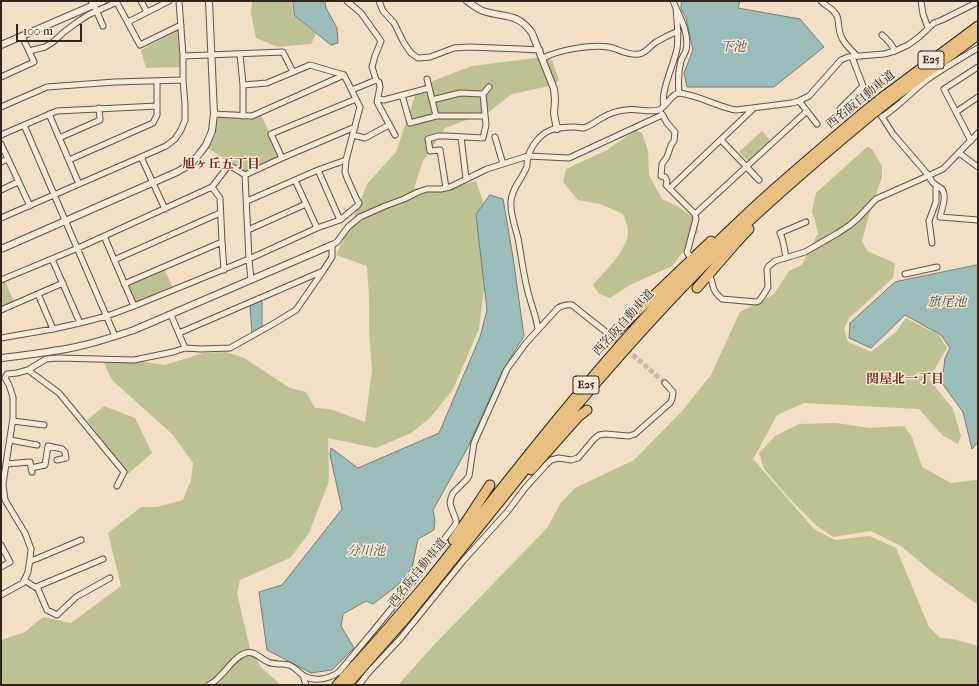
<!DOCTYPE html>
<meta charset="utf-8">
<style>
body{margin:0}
#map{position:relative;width:979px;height:686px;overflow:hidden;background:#f2dfc5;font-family:"IM FELL French Canon",serif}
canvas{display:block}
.frame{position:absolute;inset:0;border:2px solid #33231c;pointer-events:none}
.scale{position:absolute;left:16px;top:24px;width:66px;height:18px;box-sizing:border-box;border:2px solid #33231c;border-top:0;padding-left:5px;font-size:12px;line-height:14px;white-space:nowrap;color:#33231c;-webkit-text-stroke:3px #f7ead9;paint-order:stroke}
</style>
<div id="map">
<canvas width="979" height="686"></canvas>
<div class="frame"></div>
<div class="scale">100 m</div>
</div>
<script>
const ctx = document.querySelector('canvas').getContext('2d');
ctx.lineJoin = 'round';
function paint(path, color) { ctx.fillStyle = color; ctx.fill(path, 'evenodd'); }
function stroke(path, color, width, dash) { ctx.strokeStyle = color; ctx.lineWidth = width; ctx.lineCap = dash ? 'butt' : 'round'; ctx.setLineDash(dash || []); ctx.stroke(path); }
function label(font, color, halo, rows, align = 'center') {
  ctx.font = font + ' "IM FELL French Canon","Noto Serif JP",serif'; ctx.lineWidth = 3; ctx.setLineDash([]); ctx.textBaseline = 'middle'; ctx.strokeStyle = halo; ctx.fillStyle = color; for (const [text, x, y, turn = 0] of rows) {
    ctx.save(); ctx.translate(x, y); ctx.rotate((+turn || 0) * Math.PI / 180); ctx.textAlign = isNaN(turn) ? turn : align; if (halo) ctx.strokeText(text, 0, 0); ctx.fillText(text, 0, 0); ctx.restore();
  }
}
const green = new Path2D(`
 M252 1H291L294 16 316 34 311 44 278 47 256 38 251 13Z
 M180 29 182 67 146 68 141 50Z
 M544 57 552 60 559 80 554 85 512 94 490 111 445 128 423 161 414 188 440 190 476 181 485 207 487 248 484 288 479 329 453 389 431 417 411 433 376 448 328 438 329 481 309 533 290 558 240 580 237 593 250 649 261 667 281 685H1V640L25 632 43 617 71 623 121 586 108 533 141 507H157L183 500 191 480 193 463 173 435 112 380 104 363 123 359 165 365 203 353 226 352 244 358 290 388 306 392 315 408 330 409 365 422 372 371 369 330V297L367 266 336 255 356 212 367 184 396 152 416 93 424 85 443 77 472 66Z
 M261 115 281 157 246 173 209 149 218 117 252 119Z
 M636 130 642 133 648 151 649 175 662 199 677 206 697 220 698 232 672 266 630 285 610 298 599 294 593 285C604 272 630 248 628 230 627 225 625 219 623 214L600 204 578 200 563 182 566 169 607 150Z
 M762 131 769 139V145L751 162 748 161 739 152Z
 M867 147 872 149 882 166V177L869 215 862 241 867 251 895 263 893 278 849 318 844 329 848 342 871 352 896 332 906 318 939 335 947 348 929 379 953 409 961 436 958 444 942 435 919 409 804 403 777 415 768 432 753 459 814 529 835 540 870 536 896 548 929 627 940 638 953 639 978 646V685H398L434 645 547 528 560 504 575 488 634 460 683 410 711 375 740 312 774 294 789 271 802 265 818 233 812 211 816 193Z
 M164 268 173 288 135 302 127 285Z
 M5 281 14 302 1 308V283Z
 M104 406 135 418 152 453 128 474 87 420Z
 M836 423 870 428 904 426 912 437 922 467 951 483 976 480 978 482V605L932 572 901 546 871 531 833 537 817 526 789 498 764 469 759 453 775 436 799 424Z`);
const water = new Path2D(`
 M293 1H325L326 8 337 28 338 43 331 45 295 16Z
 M682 1H740L738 8 800 19 824 47 774 87H687L684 73 693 50 686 18 681 8Z
 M490 195 503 199 513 257 524 336 503 370 467 449 433 510 435 521 434 530 418 539 412 568 398 585 373 604 366 601 343 614 341 626 354 648 332 670 311 673 267 650 259 592 282 585 342 509 330 455 331 448 358 468 439 433 480 337 487 310 476 215Z
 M978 265V442L972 449 963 412 942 383 945 358 950 348 941 335 905 315 871 348 849 338 850 323 895 282Z
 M262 301V327L252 334 250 306Z`);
const minorTunnel = new Path2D(`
 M610 335 665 383`);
const minor = new Path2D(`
 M91 1 94 5 103 26
 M116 1 140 45 181 25
 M141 1 147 12
 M347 1 361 13 381 41 375 56 372 67 376 80 379 82 380 87 377 102 395 135
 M379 1 383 11 394 23 404 43 411 53 418 58 430 57 454 48 469 47 520 49 540 50
 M673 1C679 16 690 33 686 50 685 54 682 57 681 61 678 72 678 82 679 93
 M821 1C825 6 832 8 835 13 839 17 838 22 839 28 840 39 847 46 855 54V57
 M921 1 923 14 928 28
 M128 22 169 1
 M882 35C888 40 892 45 895 51
 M29 51 45 47 53 42 64 32 76 23 88 15 117 2
 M240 54 243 85V116
 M183 56 283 52 293 72
 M852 57 863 86 870 98 893 134 929 176C932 183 933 183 939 187 949 192 942 208 940 217L978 220
 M543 58C559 50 591 44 609 47 619 49 628 56 639 54 646 53 650 46 656 42 663 38 671 34 678 31
 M1 77 34 62 22 36
 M427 79 436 116
 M352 90 376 80
 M402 95 410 123 436 116H485
 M378 99 384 100 429 88
 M432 100 460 93 483 94 489 87
 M799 101 817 124
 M664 106C660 92 674 64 677 49 679 35 677 22 676 8
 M1 107 47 87 115 82 183 80
 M840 109 863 86
 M956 112 978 97
 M49 114 79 184
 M214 114 252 116 344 75
 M662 114 667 123 675 132 674 141 671 145 667 157 662 164 661 176 665 177 667 181 666 185 695 214 696 219 688 249 687 252 689 255
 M882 117C899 106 912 91 928 79 944 68 961 58 978 48
 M24 125C54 196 85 266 115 336
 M1 135 57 111 157 106
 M353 135 365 138 389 125
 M461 137 466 179
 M495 137 503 164
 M59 138 100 120 99 108
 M721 140 759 180
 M971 141 944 89 978 67
 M1 144 30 206
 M959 153 978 167
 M141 157 165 209
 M282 158 271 134 356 99
 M69 160 153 123 157 115V82
 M1 162 8 159
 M318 170 340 220
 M245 175 282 158 355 127
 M245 175 249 259 251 280
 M295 180 317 228
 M212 187 220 198 222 242 224 270
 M446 188 440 150 430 151 428 139 438 136H446L483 138 486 125 483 94
 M670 188 754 108
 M1 190 18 182
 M247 201 318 170 346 160
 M695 214 807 111
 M1 218 141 157 166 146 175 139 181 130 185 120V105L183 80V56L179 1
 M248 230 306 204
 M104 236 134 306
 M932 243 929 221 936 202V185
 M786 257C784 249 784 241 780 233L806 222
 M52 259 80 323
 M114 260 220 213
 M905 274 937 267
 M710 277C713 282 712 287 715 291 716 294 720 297 722 299L756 302 759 301 764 294 768 287 767 269 769 266 775 261 805 252 838 233 850 225 858 218 876 199 921 179 943 169 978 133
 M1 280 78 248 212 187 229 165 245 175
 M124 284 222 242
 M38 294 53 329
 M1 310 63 283
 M171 315 185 348
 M538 329C536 315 530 302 527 288 523 272 521 254 518 238 515 227 510 213 511 202 511 189 523 178 527 166 527 163 527 160 528 157 531 146 540 134 551 130 558 127 567 127 575 127 578 127 581 128 584 128 590 126 595 122 600 119 608 114 616 111 625 110 636 108 649 113 659 110 667 106 670 95 679 93 699 95 717 107 736 110L792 103 799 101 809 96 841 60 848 57 884 54 895 51 908 45 919 37 934 23 942 20 978 2
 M179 333 323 271
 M1 338 53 329 80 323 107 316 134 306 249 259 317 228 340 220 357 206 359 203 357 200 347 178 345 172 346 160 360 107 344 75 310 65 267 83 243 85
 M28 370 59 393 124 472 117 486
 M13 421 44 425
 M10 440 37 445
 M6 464 30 462 32 472
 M31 468 45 465 48 446 62 449 65 452 66 458 57 460
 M4 477 13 418V397L9 385 5 378 7 374 17 373 28 370 46 359 58 358 134 360 173 352 185 348 201 349 230 348 273 324 296 310 323 271 332 257V245L337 242 348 227 360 217 385 206 404 199 418 192 427 189H441L450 187 487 169 528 156 569 158 662 115
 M1 479 4 477 3 485 5 500 25 533 31 549 30 559 28 572 23 583 1 595
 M1 545 10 562 1 567
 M30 561 36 559 81 540
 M24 580 38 589 47 610 57 615 76 597 110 578
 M36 587 103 559
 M303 675 306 685
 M209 685C223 678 232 657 246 653 254 650 261 659 268 662 274 665 282 663 289 665 295 667 299 673 304 676 315 682 329 679 339 672L374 630 400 598 419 574 425 562 439 546 455 525 456 523V520L451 507 450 503 451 498 453 493 466 480 469 476 474 443 507 369 526 343 558 308C563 305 566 304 572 305L606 332
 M359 685 368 673 400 639 463 561 508 511 525 488 547 464 551 460 559 458 571 460 578 458 594 439 599 435 605 434 629 436 635 434 670 403 672 399 673 392 665 383`);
const tertiary = new Path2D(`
 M467 1C472 4 477 9 483 11 504 18 517 12 532 33L554 89 555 99 554 114 557 129
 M1 45 103 1
 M1 249 177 172 191 164 200 153 206 145 212 131 214 114 209 1
 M1 358C27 355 54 352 80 346 98 342 116 336 134 330L332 245`);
const motorway = new Path2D(`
 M884 96 978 26
 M889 101 978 35
 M697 288 736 243 749 229
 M605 342 711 241
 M531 470 578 417 587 410
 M453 540 467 520 490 485
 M337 685C369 650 400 615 430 579 498 493 565 406 639 324 674 285 712 246 751 210 788 176 826 144 864 112
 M347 685 406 618 578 404C622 352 668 301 716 253 764 205 817 160 870 116`);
const motorwayBridge = new Path2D(`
 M864 112 884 96
 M870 116 889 101`);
const shields = [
 [931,60,26],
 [586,385,26]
];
const shieldNames = [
 ["E25",931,60],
 ["E25",586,385]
];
const streetNames = [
 ["西名阪自動車道",861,100,-39],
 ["西名阪自動車道",624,323,-48],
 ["西名阪自動車道",418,573,-51]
];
const waterNames = [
 ["下池",733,48],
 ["旗尾池",947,303],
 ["分川池",366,552]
];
const neighbourhoodNames = [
 ["旭ヶ丘五丁目",221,165],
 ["関屋北一丁目",905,380]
];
paint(green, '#bdc193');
paint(water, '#9cbcb9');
stroke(water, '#727f7a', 1);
stroke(minorTunnel, '#ccb9a3', 5, [5, 2.5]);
stroke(minor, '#635246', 7);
stroke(tertiary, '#635246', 8);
stroke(motorway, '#33231c', 11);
stroke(minor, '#f7ead9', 5);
stroke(tertiary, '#f7ead9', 6);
stroke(motorway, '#e9c082', 9);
stroke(motorwayBridge, '#33231c', 11, []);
stroke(motorwayBridge, '#e9c082', 9);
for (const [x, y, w] of shields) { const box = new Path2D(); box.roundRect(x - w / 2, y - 9, w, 18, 3); ctx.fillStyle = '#f7ead9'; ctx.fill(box); stroke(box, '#33231c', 1); }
label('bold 11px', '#33231c', null, shieldNames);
label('12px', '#33231c', '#f7ead9', streetNames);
label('italic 13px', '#52514b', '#f7ead9', waterNames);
label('bold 13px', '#7a1f14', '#f7ead9', neighbourhoodNames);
</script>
